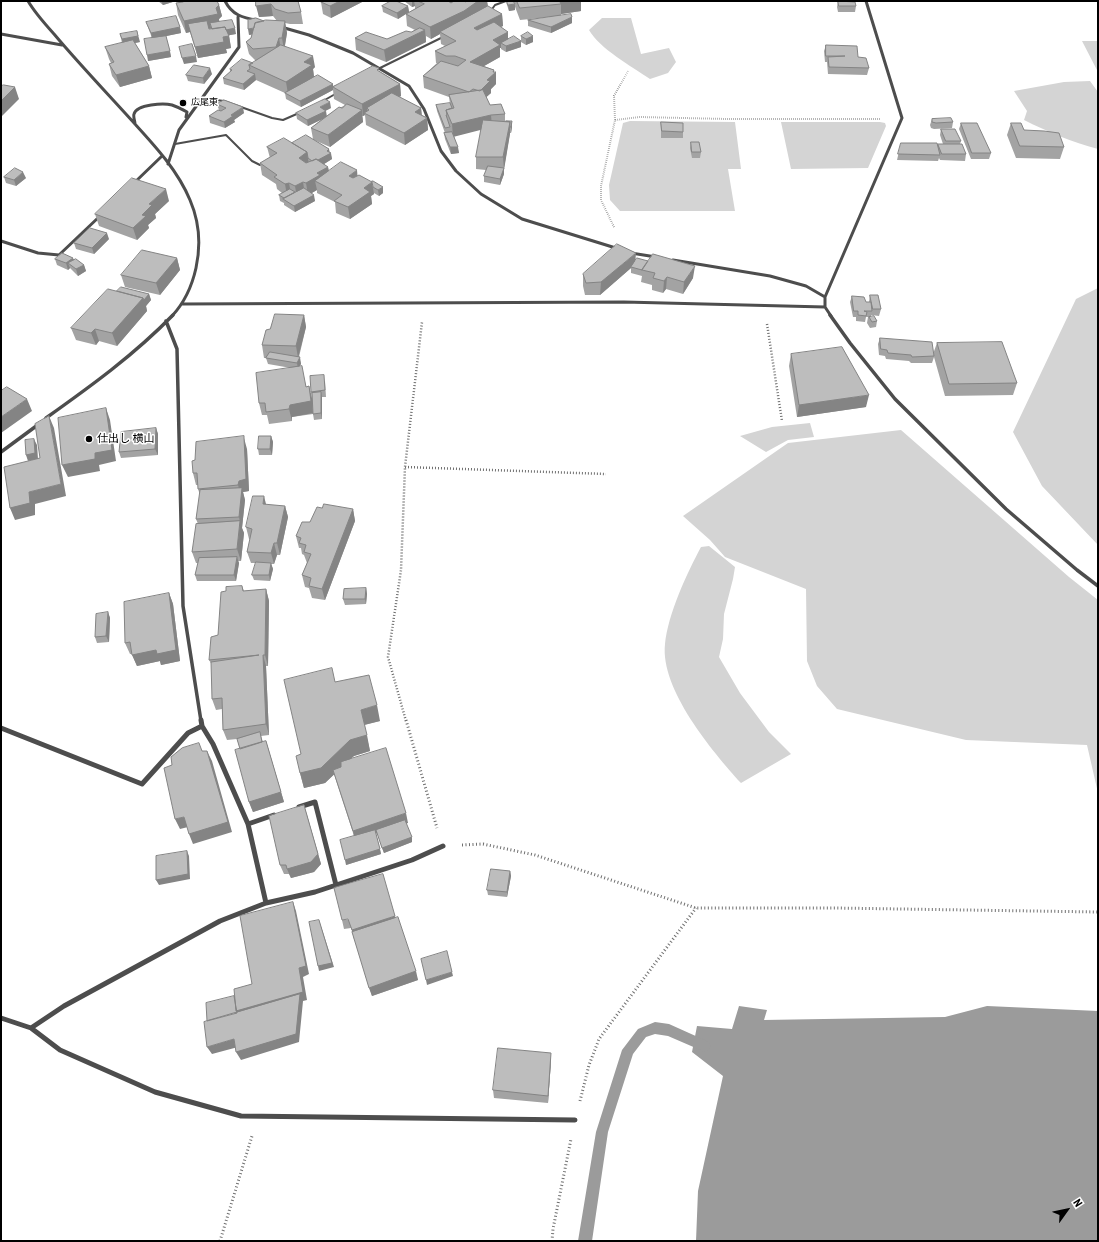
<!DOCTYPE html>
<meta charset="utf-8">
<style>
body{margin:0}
#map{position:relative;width:1099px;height:1242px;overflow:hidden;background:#fff;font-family:"Roboto Condensed",sans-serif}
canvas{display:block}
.frame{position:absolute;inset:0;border:2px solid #000;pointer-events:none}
.north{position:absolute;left:1047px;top:1190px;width:40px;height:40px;-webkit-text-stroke:3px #fff;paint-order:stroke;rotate:57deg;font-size:11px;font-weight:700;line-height:16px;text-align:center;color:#000}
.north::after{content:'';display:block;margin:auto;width:14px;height:18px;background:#000;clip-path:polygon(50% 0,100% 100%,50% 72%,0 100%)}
</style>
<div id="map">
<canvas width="1099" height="1242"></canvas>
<div class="frame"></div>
<div class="north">N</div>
</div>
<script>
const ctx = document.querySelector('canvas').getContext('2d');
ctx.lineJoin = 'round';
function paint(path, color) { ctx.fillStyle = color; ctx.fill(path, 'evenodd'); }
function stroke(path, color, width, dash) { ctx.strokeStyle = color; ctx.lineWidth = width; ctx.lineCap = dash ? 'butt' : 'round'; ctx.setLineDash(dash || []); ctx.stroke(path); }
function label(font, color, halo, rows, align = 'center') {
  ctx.font = font + ' "Roboto Condensed","Noto Sans JP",sans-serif'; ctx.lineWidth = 3; ctx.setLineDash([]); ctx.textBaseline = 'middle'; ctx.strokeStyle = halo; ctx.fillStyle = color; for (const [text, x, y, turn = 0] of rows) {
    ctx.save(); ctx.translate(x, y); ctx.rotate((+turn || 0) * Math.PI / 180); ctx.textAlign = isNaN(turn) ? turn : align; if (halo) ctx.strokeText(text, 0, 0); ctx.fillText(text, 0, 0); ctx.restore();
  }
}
const green = new Path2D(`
 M602 18H631L641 54 669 48 676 62 668 73 650 79C631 66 600 49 589 30Z
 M1082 41H1098V72Z
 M1090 81 1098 92V149C1072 142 1048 132 1024 120L1027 111 1014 91 1064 82Z
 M630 121 735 122 741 169H728L735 211H620L610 200 609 185 623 123Z
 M781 122H880L885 123 886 126 868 168 791 169Z
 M1098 288V545L1042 486 1013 432 1076 299Z
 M810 423 814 437 788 440 766 452 740 436 772 427Z
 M901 430 1069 577 1098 600V793L1087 745 966 740 837 709 817 686 807 661 806 589 725 557 710 540 683 516 788 443Z
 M709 546 735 567 733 579 724 614 723 639 719 657 740 693 769 732 791 754 741 783C712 751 660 689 665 644 668 614 687 573 701 547Z`);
const water = new Path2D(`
 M739 1006 767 1010 764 1020 945 1017 987 1006 1098 1011V1241H696L698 1191 723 1076 692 1052 697 1026 732 1029Z`);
const stream = new Path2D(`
 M655 1022 669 1024 709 1042 711 1046 709 1050 705 1052 668 1036 655 1034 646 1037 633 1054 608 1132 592 1241H578L596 1132 622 1050 638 1029Z`);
const pathFar2 = new Path2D(`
 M615 120 614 96 628 71
 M614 227 601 200V186L615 120 640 117 727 119H881`);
const pathFar1 = new Path2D(`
 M767 324 782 421
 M405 467 606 474
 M406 721 388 657 401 570 405 467 422 322`);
const path = new Path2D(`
 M406 720 437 828
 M462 845 483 844 535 855 696 908H835L1098 912
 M580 1101 589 1065 599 1039 696 908
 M220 1241 252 1136
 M552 1241 553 1229 571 1139`);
const lane = new Path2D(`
 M490 12 495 5 506 1
 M380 68 443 37
 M201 98 224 101 272 118 283 120 299 113
 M323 101 337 93
 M175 144 226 135 252 161 260 165`);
const streetFar2 = new Path2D(`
 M28 1C35 13 45 24 54 34 80 65 108 94 135 124 156 147 178 171 190 200 199 221 201 245 196 268 192 286 185 302 172 316
 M225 1C232 15 243 18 257 20
 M281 27 309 35 353 53 409 86 424 109 441 151 456 171 481 194 522 219 619 249
 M1 34 62 45
 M135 124C135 121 133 117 134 114 137 104 164 103 172 105 178 107 182 109 187 112L186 117
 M168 164 179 130 239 47 238 17
 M134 183 162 156
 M1 241 38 253 59 255 100 216
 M631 253 656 257
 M673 260 770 276 806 286 825 297
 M182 304 624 302 825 307
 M831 316 825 307V297L902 118 866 1`);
const streetFar1 = new Path2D(`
 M830 315 850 343 895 399 1006 509 1077 570 1098 586
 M166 321 177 349 183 606 201 721
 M46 418C91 386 134 355 173 315
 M1 452 39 424`);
const street = new Path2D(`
 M201 720 202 726 213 744 248 824 266 903
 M1 728 142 784 188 733 202 726
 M299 807 315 802 336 885
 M248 824 274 815
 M1 1018 31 1028 64 1006 220 921 266 903 315 892 412 860 443 846
 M31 1028 60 1050 155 1092 241 1116 575 1120`);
const wall = new Path2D(`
 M158 1H176L163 5Z
 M256 1H298L301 12 303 24H290L285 23 287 33 285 46 315 67 313 69 314 77 307 81 333 84V86L379 71 400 84 401 96 399 97 421 108 422 115 427 118 428 130 405 145 366 125 365 115 363 116H362L363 122 330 147 314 140 329 149 332 159 324 164 328 167 329 171 357 176 383 193 379 196 374 193V194L371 196 372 204 350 219 336 213 335 202 317 193V190L312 193 315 201 295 212 284 205V203L280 201 279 195 282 193 277 189 276 184 262 175 260 163 270 158 267 147 313 139 311 128 322 119 308 126 297 119 296 113 331 108 325 111 326 116 345 105 334 99 333 90 301 107 286 99 285 93 256 80 244 90 224 84 223 78 230 72V69L253 63 256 61 249 54 246 42 251 38 252 34 249 35 264 21H277L273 16 259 17Z
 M323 1H364L331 18 323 14 321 2Z
 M404 1H487L488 7 502 14 503 26 500 27 508 32V39L521 41V36L533 42 526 45 521 42V47L506 52 501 49V48H500V57L484 66 494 70V72H496V84L491 89V93L486 97 490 105 505 114V121H512V127L511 133H510L504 168V174L500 185 484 182V176L486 170 476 169V157L481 129 454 136 459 153 451 154 445 139 444 133H445L437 111 436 105 450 104 449 97 424 88 423 76 437 63H436L435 51 445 46 441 44 440 34 431 39 426 36V42L386 62 356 50 355 38 387 39 411 32 415 30 407 26 406 14 398 19 383 12 382 6H408L409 12 415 9V6L412 7Z
 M506 1H513L515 4V10L509 11 507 5Z
 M514 1H581V11L561 14V16L520 20 514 4Z
 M838 1 856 6 855 12H838L837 7Z
 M183 2 219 5 222 16 219 19V22L236 34 229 35 231 48 226 49 227 53 198 58 190 32 186 33 178 15 176 3Z
 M572 17V23L551 33 528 26V20Z
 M146 22 180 27 181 33 166 36 171 57 148 61 152 38Z
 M120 34 140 42 135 43 149 66 152 78 120 87 112 76 109 64 111 63 109 59 105 47 122 43Z
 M826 45 858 57 869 68 867 75 828 74 827 62H825L824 51Z
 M212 74 204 84 188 81 186 75Z
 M217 104 244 113 234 120 235 122 225 128 210 123 209 116 219 110Z
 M932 119 953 122 952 128 934 129 931 128 930 125Z
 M661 122 683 132V138H661Z
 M961 123 991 153 989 159H971L959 129Z
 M1011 123 1024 130 1064 147 1060 159 1016 158 1007 135Z
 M941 129 961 141 960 144 966 154 965 161 940 160 939 158 938 161 897 160 901 143 938 145V144H943L940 135Z
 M691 142 701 152 700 158H692L690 148Z
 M4 177 26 178 16 186 6 183Z
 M169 201 155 214 156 218 148 225 149 228 137 240 99 226 95 214Z
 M109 239 94 254 76 249 74 243Z
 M177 258 180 270 160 295 125 287 121 275Z
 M55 259H74L84 265 86 271 78 276 70 268 68 270 57 265Z
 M635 261 693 278 683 294 666 289 663 293 652 290V285L641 282 642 276 631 273V268L600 295H585L583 286V274Z
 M117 291 149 294 151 300 146 306 147 311 117 346 99 341 96 345 76 340 71 328Z
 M870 295 881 309 879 316 871 315V314V317L877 321 876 327 870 328 867 323 868 317H866L865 322 856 321V317H853L850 302 852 296 866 302H869Z
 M304 315 306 327 299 357 301 364 299 366 306 387 309 386 312 405V398L311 392 325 381 326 397H322V419L314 420 313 414 292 417V421L269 424 267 415H262L259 403 291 368 268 364 266 358H264L262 345 270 329Z
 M880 338 933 354 937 343 1017 383 1013 395 945 396 934 357 932 363H911L909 361 886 359 885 356 879 355 878 344Z
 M791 354 866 407 797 417 789 366Z
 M156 428 158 434V455L121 458 119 452Z
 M271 436 273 442 272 455H259L258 449Z
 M247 449 249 491 243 492 245 500 242 528 244 533 241 561H238L239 563 236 581H197L195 575 198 563H196L192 552 198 524 196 519 200 495 198 489V485H196L193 473Z
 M266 505 285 506 288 517 280 555H277L274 564H271L273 569 270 581 254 580 252 575 256 563H251L247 552 250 539H249L246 527Z
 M322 508 353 509 355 521 325 600 312 598 309 588 305 587 302 575 307 563 304 555 302 554 301 548H299L296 536 310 522Z
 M242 586 244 591 266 589 269 601 268 666H266L269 735 261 736 263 742 266 741 284 802 253 812 249 802 240 749 237 739 227 740 223 730 222 709 216 710 212 699V665L209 660 218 635 226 591Z
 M366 588 367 594 366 604 345 605 343 599Z
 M169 593 173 604 180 661 161 665 160 661 137 666 132 654H130L125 643Z
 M108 612 110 618 109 642 97 643 95 637Z
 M335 682 380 721 364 725 370 751 354 756 350 759 408 823H406L412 842 384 853 377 833 376 834 381 854 346 865 354 836 334 774 325 783 304 788 300 773 301 754Z
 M307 815 321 864 314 872 291 878 289 874H284L280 865Z
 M510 871 511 876 507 897 488 895 487 890Z
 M395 918 418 980 372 996 351 928 344 929 342 920Z
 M551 1061 548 1103 494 1098 493 1090Z`);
const shadedWall = new Path2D(`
 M161 1H176L163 5Z
 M340 1H364L331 18 330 6Z
 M412 1H414L415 6 412 7Z
 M478 1H487L488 7 440 32V34L431 39 430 27Z
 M568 1H581V11L561 14V4L560 2Z
 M271 4 273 16 259 17 256 6Z
 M515 4V10L509 11 508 5Z
 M219 5 222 16 219 19 220 26 210 23 211 28 190 32 188 24 190 32 186 33 184 21 216 8Z
 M408 6 409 12 398 19 397 13Z
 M502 14 503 26 475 39 474 28Z
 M572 17V23L551 33V27Z
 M285 21 287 33 284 50 282 38Z
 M268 26 269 32 249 35 248 29Z
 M180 27 181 33 152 39 151 33Z
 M235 28 236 34 214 38 213 32Z
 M425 30 426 42 386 62 384 50Z
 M137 31 140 42 123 45 122 39Z
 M508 32V44L501 43V48H500V57L470 74V62L493 40Z
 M229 36 231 48 226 49 227 53 198 58 195 47 223 37Z
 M533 36V42L526 45V39Z
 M279 38 281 50 278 59 276 47Z
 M521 41V47L506 52V46Z
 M170 51 171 57 148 61 147 55Z
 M196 56 197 62 184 64 182 58Z
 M313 56 315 67 313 69 314 77 288 94 286 82 304 62Z
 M149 66 152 78 120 87 116 75Z
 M210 68 212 74 204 84 203 78Z
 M494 70V74L496 72V84L491 89V93L480 103V91Z
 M255 74 256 80 244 90 243 84Z
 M333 84V90L301 107 300 101Z
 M400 84 401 96 369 113V110L367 108 368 114 364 113 365 115 363 116 362 104Z
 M15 87 19 99 1 117V101Z
 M330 102 331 108 321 113 320 107Z
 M243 107 244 113 234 120 235 122 225 128 224 122 231 115Z
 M421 108 422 120 415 112Z
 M362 110 363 122 330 147 328 135Z
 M326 111 327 117 308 126 307 120Z
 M491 115 492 127 453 137 452 124Z
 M427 118 428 130 405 145 404 133Z
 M512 121V127L511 133V127Z
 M510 122V134L504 170 503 157Z
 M450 147H458L459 153 451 154Z
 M329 149V154L331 153 332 159 316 169 315 162Z
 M307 152 309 165 299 158Z
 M328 167 330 179 315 181 317 190 308 195 306 183 317 173Z
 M504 168V174L500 185V179Z
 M357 170 358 182 349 176Z
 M23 172 26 178 16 186 14 180Z
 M303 182 305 194 297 198 295 186Z
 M372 182 374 194 371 196 372 204 350 219 348 207 364 188Z
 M289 183 291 194 295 192 296 198 285 200 284 198 287 196 285 184Z
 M383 187V193L379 196 378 190Z
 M166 189 169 201 155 214 156 218 148 225 149 228 137 240 133 228 149 204Z
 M314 195 315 201 295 212 294 206Z
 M107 233 109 239 94 254 92 248Z
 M636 253 635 265 631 267V268L600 295 601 282Z
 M73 258 76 264 68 263 70 268 68 270 66 263Z
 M177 258 180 270 160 295 156 283Z
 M84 265 86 271 78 276 76 269Z
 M695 266 693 278 683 294 684 282Z
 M667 277 666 289 663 293 664 281Z
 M149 294 151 300 146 306 147 311 117 346 112 333 143 298Z
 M304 315 306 327 298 358 296 346Z
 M95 329 99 341 96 345 91 333Z
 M300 357 301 364 298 369 297 363Z
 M309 386 312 398 313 413 292 417V421L289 409 290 405Z
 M321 392 322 398V419L321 413Z
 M869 395 866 407 797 417 799 405Z
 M27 399 32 411 1 433V417Z
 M106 408 110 420 116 461 99 465 100 471 68 477 62 465 95 453Z
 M49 416 54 428 66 496 35 504V515L15 520 10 508 29 492 61 484Z
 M156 428 158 434V455L155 449Z
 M271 436 273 442 272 455 270 449Z
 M244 438 247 449 249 491 243 492 245 500 242 528 244 533 241 561 237 549 240 522 239 517 241 495 238 485Z
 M34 439 37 445 38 459 28 461 26 455Z
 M264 496 267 508 263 504Z
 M285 506 288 517 280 555 277 543Z
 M353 509 355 521 325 600 322 589Z
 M274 543 277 555 274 564 271 553Z
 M237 557 239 563 236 581 234 575Z
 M271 563 273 569 270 581 269 575Z
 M366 588 367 594 366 604 365 599Z
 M266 589 269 601 268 666 265 655Z
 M169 593 173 604 180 661 161 665 160 661 137 666 132 655Z
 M108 612 110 618 109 642 106 636Z
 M263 655 266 666 269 735 266 724Z
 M377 705 380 721 364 725 361 710Z
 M367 735 370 751 354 756 325 783 304 788 300 773 350 740Z
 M266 741 284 802 253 812 249 802Z
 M207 751 212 761 232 832 193 844 189 834Z
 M304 805 321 864 314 872 291 878 287 869Z
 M406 813 408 823 377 833 376 830 377 833 355 841 353 831Z
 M184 817 188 827 180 829 175 819Z
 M412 837V842L384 853 382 848Z
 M380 849 381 854 346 865 345 860Z
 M187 851 189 856 190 879 159 885 156 880Z
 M510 871 511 876 507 897V892Z
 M293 902 296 911 309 974 303 977 307 1000 303 1001 299 1042 241 1060 236 1052 234 996 299 968Z
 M395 916 397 925 354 939 352 930Z
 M319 920 334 967 319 971 318 966Z
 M416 971 418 980 372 996 369 988Z
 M452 972 453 976 427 985 426 980Z
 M234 1039 238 1047 212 1054 207 1047Z
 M551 1053V1061L548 1103V1096Z`);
const building = new Path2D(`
 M183 1H217L219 5 216 8 218 14 184 21 176 3 183 2Z
 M256 1H298L301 12 288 13 275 9 271 4 256 6Z
 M323 1H340L330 6 321 2Z
 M391 1H396L408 6 397 13 382 6Z
 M418 1H448L451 3 454 1H464L466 2 467 1H478L464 11 430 27 406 14 424 4Z
 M507 1H513L515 4 508 5Z
 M517 1H568L560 2 561 4 520 8Z
 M838 1 855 2 856 6H839Z
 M488 6 502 14 474 28 477 30 494 22 508 32 493 40 500 45 470 62 494 70 493 72H496L487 80 490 81 480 91 473 89 469 92 423 76 441 61 458 66 466 60 455 56H446L435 51 456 41 440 32Z
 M571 14 572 17 551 27 528 20Z
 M176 16 180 27 151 33 146 22Z
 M256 18 264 21 255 23 254 28 248 29V20Z
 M232 20 235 28 226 30 225 27 212 29 210 23Z
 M266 20 285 21 282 38H279L276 47 253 49 246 42 251 38 255 23Z
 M207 21 209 29 225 27 229 36 223 37 224 42 195 47 188 24Z
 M420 28 425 30 384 50 355 38 366 32 387 39 406 31 411 32Z
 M137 31 138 36 122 39 120 34Z
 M528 32 533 36 526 39 521 36Z
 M166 36 170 51 147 55 144 39Z
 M514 36 521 41 506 46 501 43Z
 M133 40 149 66 116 75 109 64 114 62 105 47Z
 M192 44 196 56 182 58 179 47Z
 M281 45 313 56 304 62 312 65 286 82 249 65Z
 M826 45 857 46 858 57 866 58 869 68 829 67 828 57 845 56H826Z
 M242 59 253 63 249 65 250 69 247 71 255 74 243 84 223 78 232 70 230 69Z
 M194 65 210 68 203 78 186 75Z
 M373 66 379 68 377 70 400 84 362 104 333 87Z
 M318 75 333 84 300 101 285 93Z
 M4 85 15 87 1 101V86Z
 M483 90 490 105 501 104 505 114 491 115 452 124 446 110 454 108 449 95Z
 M392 93 421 108 415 112 427 118 404 133 364 113 369 110 367 108Z
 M325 99 330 102 320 107 326 111 307 120 296 113Z
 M224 100 243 107 231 115 233 116 224 122 209 116 218 110 221 111 226 108 217 104Z
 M450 103 452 108 446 110 447 115H446L450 127 445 128 436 105Z
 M347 104 362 110 328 135 311 128 339 107 342 108Z
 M951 118 953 122 936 123 932 122V119Z
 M483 120 510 122 503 157H476Z
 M506 121H512L511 127H510V122Z
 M661 122 683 123V132L662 131Z
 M961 123H977L991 153H972Z
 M1011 123H1021L1024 130 1044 131 1059 133 1064 147 1020 146Z
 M941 129H955L961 141H946Z
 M452 132 458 147H450L444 133Z
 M306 135 329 149 327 151 331 153 318 160 316 159 312 161 308 158 307 152 292 143Z
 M284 138 307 152 299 158 306 163 316 159 328 167 317 173 320 175 306 183 303 182 295 186 289 183 285 184 274 177 277 175 260 163 277 153 267 147Z
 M691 142H699L701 152H692Z
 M901 143H937L940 155 898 154Z
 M938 144H962L966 154H942Z
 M341 162 357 170 349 176 353 178 359 175 372 182 364 188 370 192 348 207 334 201 342 195 315 181Z
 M488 166 504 168 500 179 484 176Z
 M15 168 23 172 14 180 4 177Z
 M132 178 166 189 149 204 152 205 142 215 146 216 133 228 95 214Z
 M372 181H373L383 187 378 190 373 187 372 182Z
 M304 188 314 195 294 206 283 199Z
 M290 189 295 192 284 198 279 195Z
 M90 228 107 233 92 248 74 243Z
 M617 244 636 253 601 282 586 283 583 274Z
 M142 250 177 258 156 283 121 275Z
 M62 253 73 258 66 263 55 259Z
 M653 254 695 266 684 282 667 277 664 281 653 278 655 273 642 270Z
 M637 258 648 261 642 270 631 267Z
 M76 259 84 265 76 269 68 263Z
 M121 287 149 294 144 300 143 298 117 291Z
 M108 289 143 298 112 333 95 329 91 333 71 328Z
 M870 295H878L881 309H873Z
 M852 296 864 297 866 302H871L872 311H864L867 312 866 316 858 315V311H854Z
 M275 314 304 315 296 346 262 345 266 330 270 329Z
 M874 316 877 321 872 322 869 317Z
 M880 338 932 342 934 356 912 357 911 355 888 353 887 350 881 349Z
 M1002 342 1017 383 949 384 937 343Z
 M842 347 869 395 799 405 791 354Z
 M270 352 300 357 297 363 266 358Z
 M302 366 306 387 309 386 311 401 290 405 289 409 266 412 265 403H259L256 373Z
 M324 375 325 390 311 392 310 376Z
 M7 387 27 399 1 417V391Z
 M321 392V413L313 414 312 393Z
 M106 408 112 450 95 453V459L62 465 58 418Z
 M49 416 61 484 29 492 30 503 10 508 4 467 40 458 35 424Z
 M156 428 155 449 119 452 121 432Z
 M244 436V438L246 479 239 481 238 485 198 489 197 473H193L192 461 195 460 196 442Z
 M259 436H271L270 449H258Z
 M34 439 35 453 26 455 25 440Z
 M242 488 239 517 196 519 200 490Z
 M253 496H264L263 504 285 506 277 543H274L271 553 247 552 252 529 246 527Z
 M324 504 353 509 322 589 309 586 311 578 302 575 311 554 304 552 306 545 299 543 301 538 296 536 302 522H310L317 507 322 508Z
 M240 521 237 549 192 552 196 524Z
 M237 557 234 575H195L199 558Z
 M256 562 271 563 269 575H252Z
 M242 586 243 591 266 589 265 655H263L266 724 223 730 222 698 212 699 211 662 259 655 209 660 211 637 218 635 221 592 226 591V587Z
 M366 588 365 599H343L344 589Z
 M169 593 176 650 157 654 156 650 132 655 130 642 125 643 124 602Z
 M108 612 106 636 95 637 96 614Z
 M332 668 335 682 369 675 377 705 361 710 367 735 350 740 321 768 300 773 296 756 301 754 284 680Z
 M260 732 262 742 240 749 237 739Z
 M266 741 281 792 249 802 235 750Z
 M199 743 202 751H207L228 822 189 834 184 817 175 819 164 768 172 765 171 757 182 748Z
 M386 748 406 813 353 831 333 770 341 767V762Z
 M304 805 318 854 311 862 287 869 286 865H280L269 816Z
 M405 820 412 837 382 848 376 830Z
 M375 830 380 849 345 860 340 840Z
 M187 851 188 874 156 880V856Z
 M491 869 510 871 507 892 487 890Z
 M383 874 395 916 352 930 348 919 342 920 334 888Z
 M293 902 306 966 299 968 303 992 236 1011 234 989 252 984 240 916Z
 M398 917 416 971 369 988 352 932Z
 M319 920 332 963 318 966 309 922Z
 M447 951 452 972 426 980 421 959Z
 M300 994 296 1034 236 1052 234 1039 207 1047 204 1022Z
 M234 996 237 1013 207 1021 206 1003Z
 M498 1048 551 1053 548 1096 493 1090Z`);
const markers = [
 [183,103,4,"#000"],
 [89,439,4,"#000"]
];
const farPoinames = [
 ["広尾東",191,103]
];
const poiNames = [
 ["仕出し 横山",97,439]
];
paint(green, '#d4d4d4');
paint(water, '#9b9b9b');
paint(stream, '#9b9b9b');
stroke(pathFar2, '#6f6f6f', 2, [0.5, 1.5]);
stroke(pathFar1, '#6f6f6f', 2.5, [1, 2]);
stroke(path, '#6f6f6f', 3, [1, 2.5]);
stroke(lane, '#4d4d4d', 2);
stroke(streetFar2, '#4d4d4d', 3);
stroke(streetFar1, '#4d4d4d', 3.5);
stroke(street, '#4d4d4d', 5);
paint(wall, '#a3a3a3');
paint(shadedWall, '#848484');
paint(building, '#bdbdbd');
stroke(building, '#848484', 1);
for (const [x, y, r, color] of markers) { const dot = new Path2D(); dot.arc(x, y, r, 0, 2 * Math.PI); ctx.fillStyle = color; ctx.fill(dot); stroke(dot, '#fff', 1.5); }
label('9px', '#000', '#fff', farPoinames, 'left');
label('11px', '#000', '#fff', poiNames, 'left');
</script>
